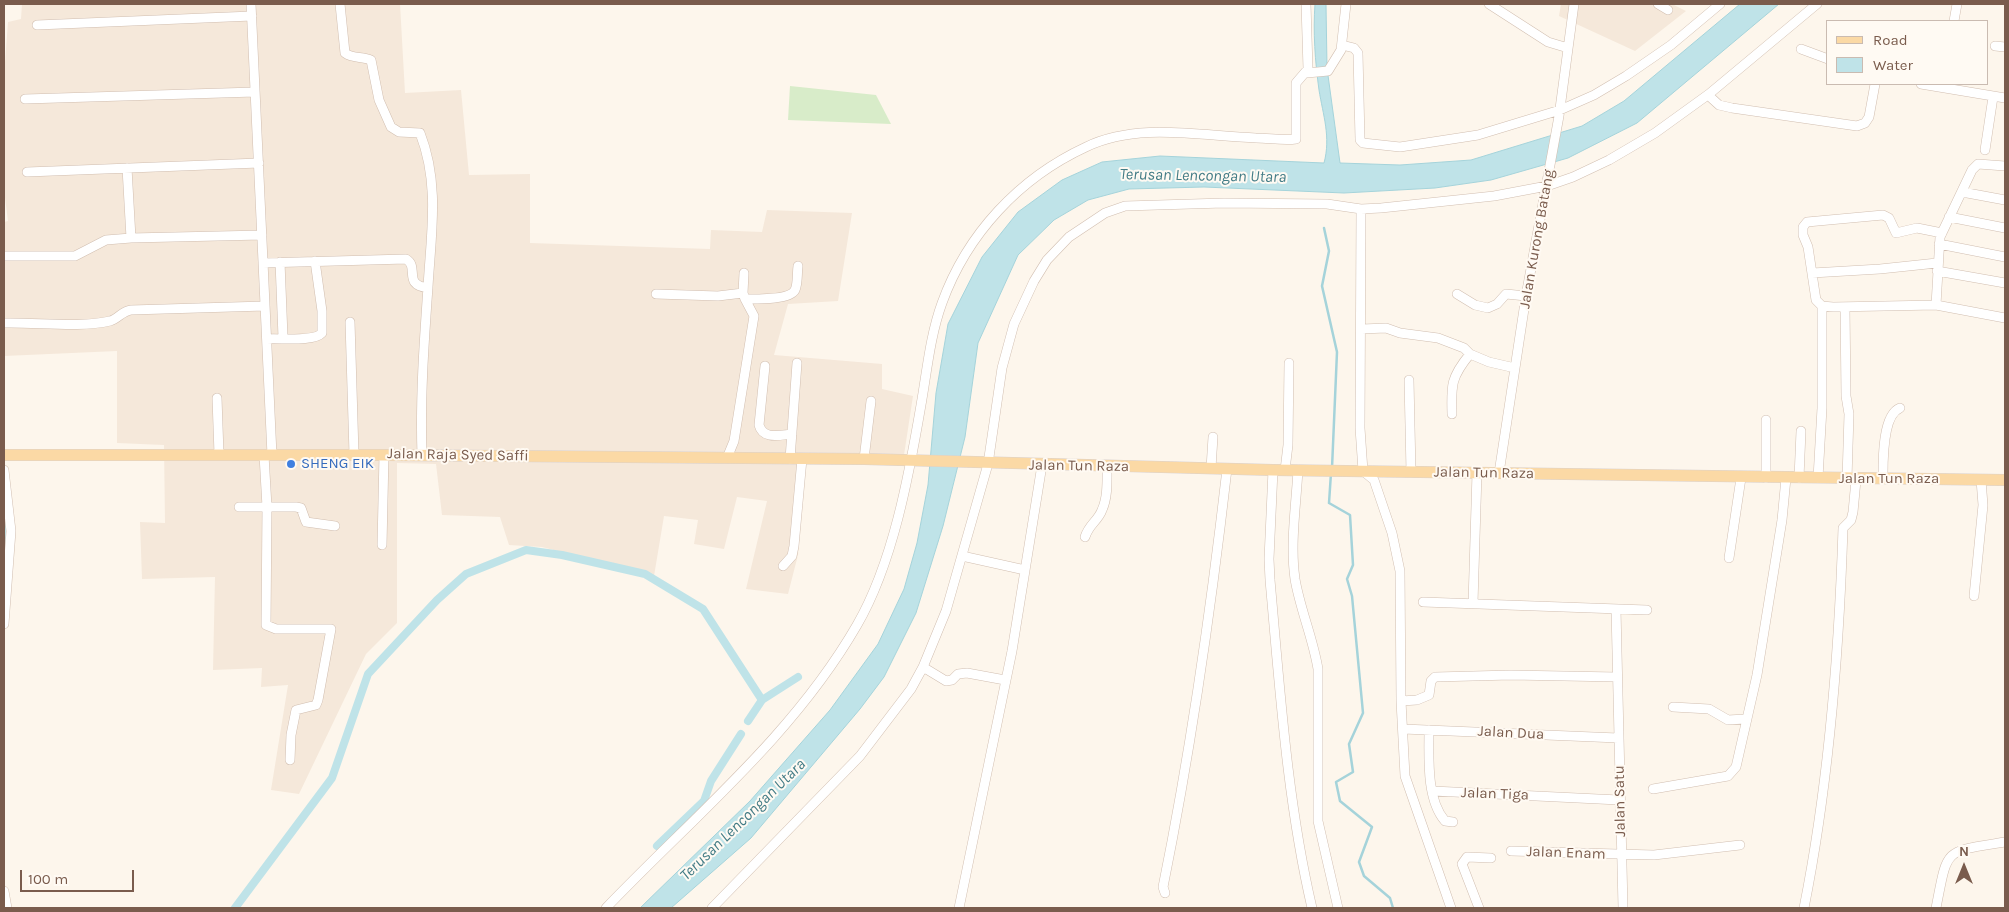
<!DOCTYPE html>
<style>
body{margin:0}
#map{position:relative;width:2009px;height:912px;overflow:hidden;background:#fdf6ec;font-family:Karla,sans-serif}
canvas{display:block}
.frame{position:absolute;inset:0;border:5px solid #7a5c4d;pointer-events:none}
.legend{position:absolute;left:1826px;top:20px;width:162px;height:65px;box-sizing:border-box;background:#fffaf3;border:1px solid #cabbb1;margin:0;padding:6px 9px;list-style:none;font-size:15px;color:#7a5c4d}
.legend li{display:flex;align-items:center;gap:10px;height:25px}
.legend b{width:25px;border:1px solid #cabbb1}
.north{position:absolute;left:1939px;top:842px;width:50px;height:50px;-webkit-text-stroke:4px #fffaf3;paint-order:stroke;rotate:0deg;font-size:14px;font-weight:700;line-height:20px;text-align:center;color:#7a5c4d}
.north::after{content:'';display:block;margin:auto;width:18px;height:22px;background:#7a5c4d;clip-path:polygon(50% 0,100% 100%,50% 72%,0 100%)}
.scale{position:absolute;left:20px;top:870px;width:114px;height:22px;box-sizing:border-box;border:2px solid #7a5c4d;border-top:0;padding-left:6px;font-size:15px;line-height:18px;white-space:nowrap;color:#7a5c4d;-webkit-text-stroke:4px #fffaf3;paint-order:stroke}
</style>
<div id="map">
<canvas width="2009" height="912"></canvas>
<div class="frame"></div>
<ul class="legend">
<li><b style="height:6px;background:#fbd9a5"></b>Road</li>
<li><b style="height:14px;background:#bfe3e8"></b>Water</li>
</ul>
<div class="north">N</div>
<div class="scale">100 m</div>
</div>
<script>
const ctx = document.querySelector('canvas').getContext('2d');
ctx.lineJoin = 'round';
function paint(path, color) { ctx.fillStyle = color; ctx.fill(path, 'evenodd'); }
function stroke(path, color, width, dash) { ctx.strokeStyle = color; ctx.lineWidth = width; ctx.lineCap = dash ? 'butt' : 'round'; ctx.setLineDash(dash || []); ctx.stroke(path); }
function label(font, color, halo, rows, align = 'center') {
  ctx.font = font + ' Karla,sans-serif'; ctx.lineWidth = 4; ctx.setLineDash([]); ctx.textBaseline = 'middle'; ctx.strokeStyle = halo; ctx.fillStyle = color; for (const [text, x, y, turn = 0] of rows) {
    ctx.save(); ctx.translate(x, y); ctx.rotate((+turn || 0) * Math.PI / 180); ctx.textAlign = isNaN(turn) ? turn : align; if (halo) ctx.strokeText(text, 0, 0); ctx.fillText(text, 0, 0); ctx.restore();
  }
}
const residential = new Path2D(`
 M22 4H400L405 93 461 90 469 175 530 174V243L710 249 711 230 762 232 767 210 852 213 838 301 788 304 774 355 882 364V389L913 396 904 455 806 454 798 555 788 594 746 589 767 501 737 497 724 549 694 544 698 520 664 516 654 576 542 547 509 545 500 517 442 515 436 464 397 463V623L366 654 299 794 271 790 288 685 261 687 262 668 213 670 215 577 142 579 140 522 165 523 164 445 117 443V351L4 356V222L8 221 4 190V76L8 22 21 19Z
 M1561 4H1672L1686 11 1635 51 1559 16Z`);
const green = new Path2D(`
 M790 86 876 95 891 124 788 120Z`);
const water = new Path2D(`
 M1315 4H1326L1327 68 1340 163 1400 165 1471 160 1582 126 1624 101 1740 4H1779L1637 123 1568 158 1491 180 1435 188 1344 193 1204 187 1129 189 1088 200 1054 220 1018 255 978 343 965 437 943 526 916 613 884 677 860 709 751 838 671 908H640L750 801 830 710 878 644 904 589 917 543 928 485 936 393 948 324 982 257 1018 212 1062 180 1102 162 1160 156 1324 163C1331 137 1323 115 1319 90 1315 61 1313 32 1315 4Z`);
const stream = new Path2D(`
 M1324 228 1329 251 1322 286 1337 352 1332 468
 M1331 473 1329 503 1350 515 1353 565 1347 579 1352 596 1363 713 1349 744 1353 772 1336 782 1340 801 1372 827 1359 862 1364 876 1390 898 1393 908`);
const canal = new Path2D(`
 M4 514 7 529 4 556
 M762 700 798 677
 M657 846 704 801 711 781 741 734
 M235 908 332 778 368 674 437 600 466 574 526 550 562 555 645 574 703 609 762 700 748 721`);
const minor = new Path2D(`
 M251 4 272 455
 M340 4 345 53C353 59 362 56 371 60L379 100 391 127 399 132 420 133C440 184 431 234 428 287 424 343 420 399 422 455
 M1489 4 1548 42 1568 48
 M1658 4 1668 10
 M1954 21 1957 4
 M37 25 252 16
 M1342 45 1354 48 1358 53 1360 140 1363 143 1400 147 1478 135 1560 110 1594 95 1626 76 1671 45 1720 4
 M1995 46 2005 47
 M1801 49 1828 59
 M1307 73 1328 71 1341 50 1346 4
 M1921 84 2005 98
 M1708 95 1719 105 1732 108 1857 126 1865 123 1869 117 1875 84
 M25 99 255 92
 M1985 150 1993 97
 M127 168 131 238 262 235
 M27 172 259 163
 M1962 192 2005 200
 M1361 209 1360 428 1363 471 1374 480 1392 533 1400 571 1401 701 1405 776 1451 908
 M1949 217 2005 228
 M1942 233 1917 228 1896 233 1889 218 1883 215 1807 222 1803 227V235L1808 247 1816 300 1822 306 1833 307 1936 305 2005 318
 M1939 244 2005 257
 M4 256H75L106 240 131 238
 M280 262 283 337
 M263 263 406 259C420 267 402 285 428 288
 M1937 271 2005 283
 M1812 273 1880 269 1937 263
 M743 293 744 273
 M656 294 718 296 743 293 745 299
 M1457 294 1475 305 1488 308 1497 304 1506 294 1526 296
 M1936 305 1940 237 1972 170 1978 164 2005 166
 M1845 307 1846 396 1849 414 1847 479
 M350 322 354 454
 M4 323C36 322 80 328 110 321 118 319 122 311 131 310L265 306
 M1362 329 1386 328 1400 333 1438 338 1464 348 1470 354
 M267 339C280 338 314 342 322 333V311L315 261
 M765 366 759 425C763 440 780 435 792 434
 M1409 380 1411 472
 M217 398 219 454
 M1452 414C1451 385 1451 377 1470 354L1489 362 1515 368
 M264 455 267 507 266 625 276 629H331L318 700 316 705 296 710 291 735 290 760
 M727 458 734 441 754 316 745 299C756 299 790 300 795 290 798 284 797 273 798 266
 M790 459 797 363
 M864 459 871 401
 M1211 468 1213 437
 M4 470 11 531 4 624
 M1273 470 1269 559 1270 580C1280 690 1287 801 1312 908
 M1285 470 1288 445 1289 363
 M1298 470C1296 506 1290 544 1295 579 1300 609 1313 638 1318 669V821L1338 908
 M1499 473 1526 296 1559 116 1574 4
 M1766 478V420
 M1799 478 1801 431
 M1818 478 1822 408V306
 M1883 479C1883 462 1882 415 1900 408
 M239 507H296L301 508 306 522 335 526
 M1085 537C1089 524 1098 521 1102 510 1108 497 1107 480 1107 466
 M382 545 384 455
 M962 556 1025 570
 M1729 558 1741 478
 M783 566 792 556 794 546 802 459
 M1974 596 1983 505 1981 480
 M1423 602 1647 610
 M1473 603 1477 473
 M1616 609 1623 908
 M923 667 946 681 952 680 958 674 967 673 1005 680
 M1401 701 1417 700 1429 695 1431 681 1435 677 1511 675 1617 677
 M1673 707 1709 709 1728 720 1745 719
 M1403 729 1618 738
 M1429 730C1429 757 1426 799 1445 821L1453 822
 M1653 789 1728 776 1736 767 1757 675 1782 520 1786 478
 M1433 791 1619 800
 M1511 851 1654 855 1740 845
 M4 891 7 908
 M1165 893 1163 887C1191 749 1211 609 1227 469
 M606 908C693 817 793 736 857 625 893 563 909 475 921 405 927 371 930 336 942 303 967 234 1019 178 1086 147 1138 122 1200 136 1256 138 1269 138 1284 141 1296 139V83L1308 69 1306 4
 M712 908 860 756 911 689 923 667 946 611 988 464 1002 368 1014 324 1034 281 1047 260 1069 237 1105 213 1125 206 1224 203 1327 204 1361 209 1381 208 1494 196 1547 186 1573 177 1609 160 1655 133 1709 94 1817 4
 M959 908 1012 651 1042 465
 M1479 908 1462 864 1467 857 1491 858
 M1804 908C1829 783 1839 655 1843 528L1851 520 1853 512 1856 480
 M1936 908C1948 847 1943 852 2005 842`);
const major = new Path2D(`
 M4 455H384L864 459 1273 470 2005 480`);
const markers = [
 [291,464,5,"#3f7fe0"]
];
const streetNames = [
 ["Jalan Kurong Batang",1537,239,-80],
 ["Jalan Raja Syed Saffi",458,455,1],
 ["Jalan Tun Raza",1079,466,1],
 ["Jalan Tun Raza",1484,473,1],
 ["Jalan Tun Raza",1889,479],
 ["Jalan Dua",1511,733,3],
 ["Jalan Tiga",1495,794,2],
 ["Jalan Satu",1620,801,-91],
 ["Jalan Enam",1566,853,2]
];
const shopNames = [
 ["SHENG EIK",301,464]
];
const waterNames = [
 ["Terusan Lencongan Utara",1203,176,1],
 ["Terusan Lencongan Utara",743,820,-44]
];
paint(residential, '#f5e8da');
paint(green, '#d8ecc9');
paint(water, '#bfe3e8');
stroke(water, '#a5d3da', 1);
stroke(stream, '#a5d3da', 2.5);
stroke(canal, '#bfe3e8', 8);
stroke(minor, '#d1beb0', 10);
stroke(major, '#dad1cd', 12);
stroke(minor, '#fff', 9);
stroke(major, '#fbd9a5', 11);
for (const [x, y, r, color] of markers) { const dot = new Path2D(); dot.arc(x, y, r, 0, 2 * Math.PI); ctx.fillStyle = color; ctx.fill(dot); stroke(dot, '#fffaf3', 2); }
label('15px', '#7a5c4d', '#fffaf3', streetNames);
label('15px', '#366cbe', '#fffaf3', shopNames, 'left');
label('italic 16px', '#437c86', '#fffaf3', waterNames);
</script>
